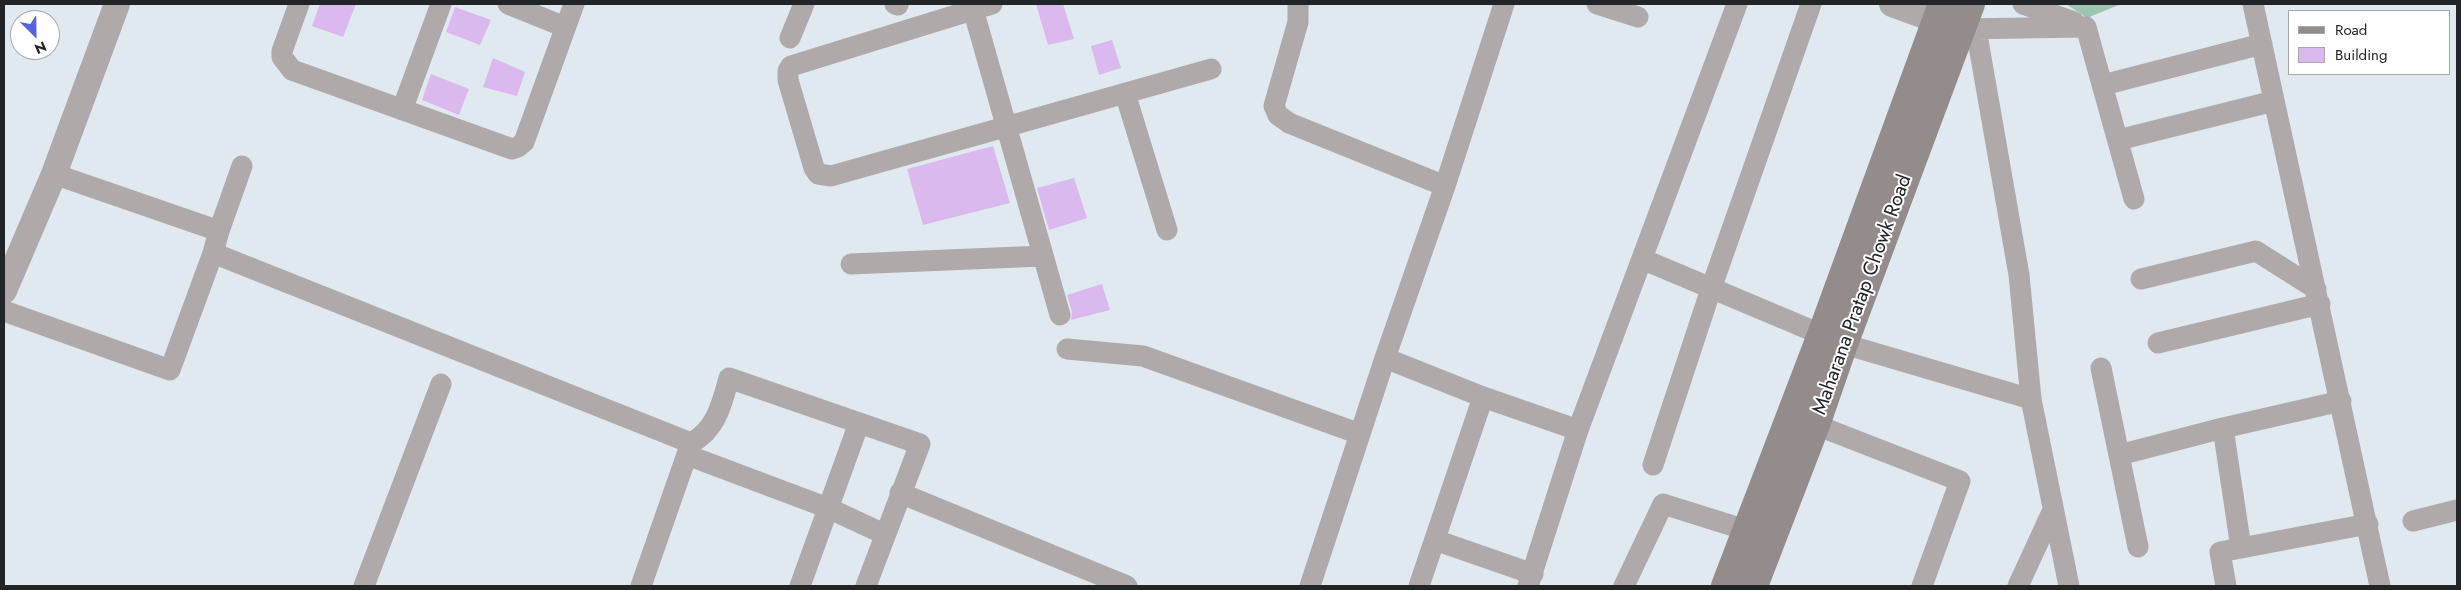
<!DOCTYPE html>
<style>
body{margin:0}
#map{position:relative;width:2461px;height:590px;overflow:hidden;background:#e0e9f0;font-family:Jost,sans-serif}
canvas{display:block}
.frame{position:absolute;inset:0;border:5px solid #222528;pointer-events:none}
.legend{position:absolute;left:2288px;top:10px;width:162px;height:65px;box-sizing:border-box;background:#fff;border:1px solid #a7a8a9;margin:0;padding:6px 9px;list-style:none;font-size:15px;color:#222528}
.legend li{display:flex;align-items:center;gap:10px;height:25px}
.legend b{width:25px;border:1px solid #a7a8a9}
.north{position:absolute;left:10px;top:10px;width:50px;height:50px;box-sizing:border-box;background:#fff;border:1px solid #a7a8a9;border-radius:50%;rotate:157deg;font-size:14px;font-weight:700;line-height:20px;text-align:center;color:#222528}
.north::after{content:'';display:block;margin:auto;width:18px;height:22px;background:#5863da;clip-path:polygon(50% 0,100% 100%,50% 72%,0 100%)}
</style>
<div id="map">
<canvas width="2461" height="590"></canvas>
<div class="frame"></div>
<ul class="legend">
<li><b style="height:6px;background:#938c8a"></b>Road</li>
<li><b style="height:14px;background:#dbb8ee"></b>Building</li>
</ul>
<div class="north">N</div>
</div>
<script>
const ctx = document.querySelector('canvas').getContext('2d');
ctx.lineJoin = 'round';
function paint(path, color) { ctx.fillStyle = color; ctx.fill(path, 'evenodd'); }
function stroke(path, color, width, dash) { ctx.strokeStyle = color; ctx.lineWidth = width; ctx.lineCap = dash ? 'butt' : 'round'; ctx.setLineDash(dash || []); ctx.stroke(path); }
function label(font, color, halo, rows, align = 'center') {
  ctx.font = font + ' Jost,sans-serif'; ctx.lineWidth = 4; ctx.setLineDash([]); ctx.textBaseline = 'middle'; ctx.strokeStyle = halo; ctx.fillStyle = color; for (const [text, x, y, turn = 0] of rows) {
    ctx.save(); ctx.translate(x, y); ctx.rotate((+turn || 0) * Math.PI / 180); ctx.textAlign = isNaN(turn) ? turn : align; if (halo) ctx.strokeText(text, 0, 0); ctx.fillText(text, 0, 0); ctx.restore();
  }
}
const green = new Path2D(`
 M2066 4H2121L2087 18Z`);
const building = new Path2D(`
 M320 4H356L343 37 312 26Z
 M1036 4H1063L1074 39 1048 45Z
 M455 7 491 20 480 45 446 32Z
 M1112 40 1121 68 1099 75 1091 46Z
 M493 58 525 72 517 96 483 87Z
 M431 74 469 89 459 115 422 100Z
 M993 146 1010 203 923 225 907 169Z
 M1074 178 1087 218 1049 230 1037 188Z
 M1102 284 1110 310 1071 320 1072 312 1067 295Z`);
const minor = new Path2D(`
 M299 4 282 51V57L292 70 512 149 518 147 524 142 574 4
 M508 4 565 27
 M895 4 898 5
 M992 4 791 66 788 71V80L814 168 818 174 831 176 1211 69
 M1298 4V22L1274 106 1278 115 1289 123 1445 186
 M1504 4 1445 186 1385 358 1483 397 1578 430 1737 4
 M1597 4 1638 17
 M2023 4 2074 22
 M2253 4 2380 586
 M973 9 1060 315
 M2086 27 2134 199
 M1961 29 2086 27
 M790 38 804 4
 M2103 85 2262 44
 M1125 93 1167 230
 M402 110 441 4
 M2118 140 2274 101
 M54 174 219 231 213 253 691 443 641 586
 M219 231 242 166
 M1642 259 1844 344 2031 399 2019 275 1976 29
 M851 264 1043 256
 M2141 279 2256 251 2316 289
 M4 311 170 370 213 253
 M2158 343 2320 304
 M1067 349 1143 356 1360 434
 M2101 368 2138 547
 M2031 399 2069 586
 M1816 425 1960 481 1922 586
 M691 443C716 430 722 404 729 378L920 444 866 586
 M687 455 828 508 884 534
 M2119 455 2223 428
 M1653 465 1712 286 1811 4
 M900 493 1127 586
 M2413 521 2457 510
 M1435 540 1533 574
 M2241 548 2223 428 2341 401
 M364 586 441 384
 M800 586 859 423
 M1310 586 1385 358
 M1419 586 1483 397
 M1528 586 1578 430
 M1624 586 1663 504 1746 530
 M2018 586 2053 510
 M2226 586 2220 552 2368 524`);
const tertiary = new Path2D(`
 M1892 4 1955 27
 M4 291 54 174 117 4`);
const secondary = new Path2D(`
 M1725 586 1821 335 1942 4
 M1754 586 1816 425 1844 344 1971 4`);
const streetNames = [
 ["Maharana Pratap Chowk Road",1863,295,-70]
];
paint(green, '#9bc5af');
paint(building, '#dbb8ee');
stroke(minor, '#afaaa9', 21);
stroke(tertiary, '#afaaa9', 26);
stroke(secondary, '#938c8a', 28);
label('20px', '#222528', '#fff', streetNames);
</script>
